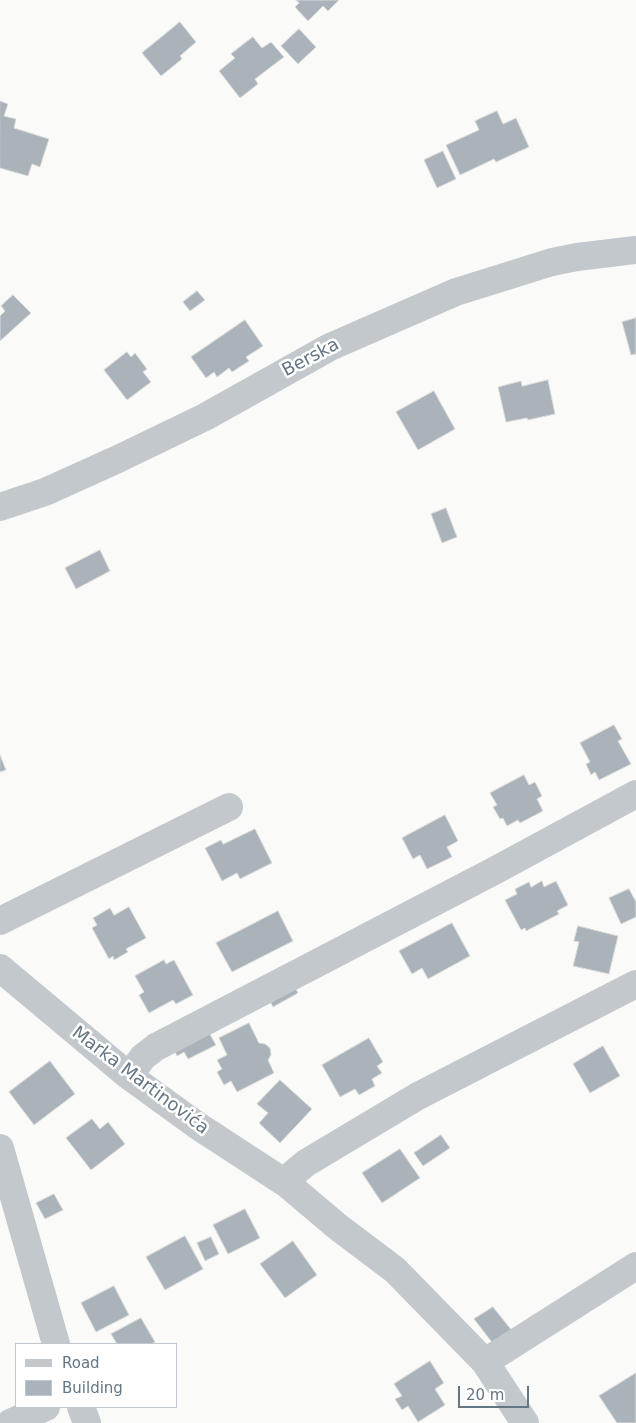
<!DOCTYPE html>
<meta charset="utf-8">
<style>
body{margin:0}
#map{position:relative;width:636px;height:1423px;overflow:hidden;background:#fafaf8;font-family:"DejaVu Sans",sans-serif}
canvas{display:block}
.legend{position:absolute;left:15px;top:1343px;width:162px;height:65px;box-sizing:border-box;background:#fff;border:1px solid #c1c8cd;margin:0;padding:6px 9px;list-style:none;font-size:15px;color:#657683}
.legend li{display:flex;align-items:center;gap:10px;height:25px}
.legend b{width:25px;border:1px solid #c1c8cd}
.scale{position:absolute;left:458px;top:1386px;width:71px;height:22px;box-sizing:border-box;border:2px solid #657683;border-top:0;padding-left:6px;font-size:15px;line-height:18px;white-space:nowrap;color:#657683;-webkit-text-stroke:4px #fff;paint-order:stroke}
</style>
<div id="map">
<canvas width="636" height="1423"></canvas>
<ul class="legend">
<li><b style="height:6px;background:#c3c8cc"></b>Road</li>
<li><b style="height:14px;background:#aab3b9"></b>Building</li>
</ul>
<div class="scale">20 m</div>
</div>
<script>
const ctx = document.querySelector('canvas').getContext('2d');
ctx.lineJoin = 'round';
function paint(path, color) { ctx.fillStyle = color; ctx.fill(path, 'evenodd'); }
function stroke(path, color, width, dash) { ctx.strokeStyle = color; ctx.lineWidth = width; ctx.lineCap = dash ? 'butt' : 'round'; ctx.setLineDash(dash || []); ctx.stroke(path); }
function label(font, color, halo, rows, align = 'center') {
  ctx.font = font + ' "DejaVu Sans",sans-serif'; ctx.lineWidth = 5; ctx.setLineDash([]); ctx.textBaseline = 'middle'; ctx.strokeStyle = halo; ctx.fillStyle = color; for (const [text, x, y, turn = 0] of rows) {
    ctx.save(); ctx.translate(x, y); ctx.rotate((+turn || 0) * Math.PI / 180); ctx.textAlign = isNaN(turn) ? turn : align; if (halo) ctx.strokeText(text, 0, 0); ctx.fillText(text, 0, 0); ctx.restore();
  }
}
const building = new Path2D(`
 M296 0H339L328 11 323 6 308 21 295 7 299 3Z
 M180 22 196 42 180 56 182 59 161 76 142 53Z
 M299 29 316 47 298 64 281 46Z
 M253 37 262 48 271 42 284 57 255 79 258 84 240 98 219 71 235 58 231 54Z
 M0 101 8 104 4 116 16 119 14 128 49 139 40 167 32 164 28 176 0 168Z
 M497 111 503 124 516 118 529 147 496 162 494 159 460 175 446 145 479 130 475 121Z
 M443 151 456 179 437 188 424 160Z
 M197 291 205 300 190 311 183 302Z
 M13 295 31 313 0 341V316L5 311 1 306Z
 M636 318V354L631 355 622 322Z
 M245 320 263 346 246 357 249 361 232 372 229 368 217 377 214 372 206 378 191 357Z
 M127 352 131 357 135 353 147 369 143 372 151 382 127 400 104 370Z
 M548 380 555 414 528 420 527 418 506 422 498 387 521 381 522 386Z
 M434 391 455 429 418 450 396 412Z
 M446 508 457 537 442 543 431 514Z
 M100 550 110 571 76 589 65 568Z
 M614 725 622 739 618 741 631 764 599 780 595 772 591 775 586 764 590 762 580 743Z
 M0 755 6 770 0 772Z
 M524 775 529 785 535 782 542 796 537 799 543 811 520 823 518 820 507 826 503 818 500 819 493 807 497 805 490 793Z
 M445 815 458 841 447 847 452 857 427 869 420 855 413 859 402 838Z
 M255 829 272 863 240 879 237 873 222 881 205 848 221 840 223 844Z
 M542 881 544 887 556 881 568 905 557 911 559 914 526 931 525 928 521 930 505 900 517 894 515 889 529 882 531 887Z
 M629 889 636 902V917L621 924 609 898Z
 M129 907 146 938 126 949 128 952 114 960 113 956 109 959 92 928 97 925 93 918 110 908 114 915Z
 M278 911 293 941 232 972 216 943Z
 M452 923 470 956 428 979 422 968 412 974 399 951Z
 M578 926 618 936 609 974 573 966 579 942 574 941Z
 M164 960 166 964 174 960 193 995 176 1004 173 1000 149 1013 139 995 144 992 135 976Z
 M293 983 298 993 273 1007 268 997Z
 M249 1023 259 1043 265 1044 270 1048 271 1055 268 1060 274 1073 237 1092 231 1081 224 1085 217 1072 222 1069 217 1060 227 1055 219 1038Z
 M207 1029 216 1045 188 1059 184 1052 177 1056 173 1047Z
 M369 1038 383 1062 377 1066 382 1073 372 1079 375 1086 359 1095 355 1089 340 1097 322 1065Z
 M603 1046 620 1076 590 1093 573 1064Z
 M50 1061 75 1094 34 1125 9 1092Z
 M280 1080 312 1109 280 1143 259 1123 268 1113 257 1104Z
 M92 1119 100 1129 108 1122 125 1144 91 1170 66 1138Z
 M441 1135 450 1148 423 1166 414 1153Z
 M400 1149 420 1178 382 1203 362 1173Z
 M54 1194 63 1210 45 1219 36 1203Z
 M245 1209 260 1238 228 1254 213 1225Z
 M185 1236 203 1269 165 1290 146 1257Z
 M211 1237 219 1254 205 1261 197 1243Z
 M293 1241 317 1275 285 1298 260 1264Z
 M114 1286 129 1315 96 1332 81 1303Z
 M493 1307 513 1332 494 1345 474 1319Z
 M141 1318 155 1342 151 1344H117L111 1334Z
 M430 1361 444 1383 435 1389 445 1405 418 1422 408 1406 402 1410 395 1399 402 1396 394 1384Z
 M636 1373V1423H617L599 1396Z`);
const minor = new Path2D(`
 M0 507 45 492 118 459 205 417 330 347 456 292 552 262 577 257 636 250
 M0 921 229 807
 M0 968 129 1076 198 1126 287 1184 338 1227 395 1270 485 1362 525 1423
 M129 1076 143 1057 156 1047 494 871 636 794
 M0 1148 56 1344
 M287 1184 294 1173 306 1163 418 1096 636 984
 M485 1362 636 1266
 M81 1407 87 1423
 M10 1423 46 1407`);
const streetNames = [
 ["Berska",311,358,-28],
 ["Marka Martinovića",140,1081,37]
];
paint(building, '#aab3b9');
stroke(building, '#dcdcda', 1);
stroke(minor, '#c3c8cc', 28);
label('18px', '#657683', '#fff', streetNames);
</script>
